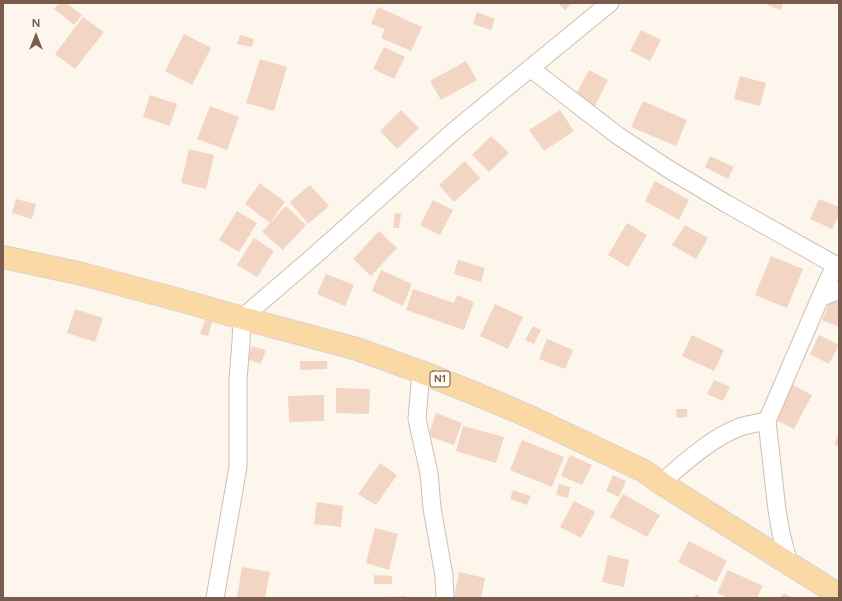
<!DOCTYPE html>
<style>
body{margin:0}
#map{position:relative;width:842px;height:601px;overflow:hidden;background:#fdf6ec;font-family:Figtree,sans-serif}
canvas{display:block}
.frame{position:absolute;inset:0;border:4px solid #7a5c4d;pointer-events:none}
.north{position:absolute;left:16px;top:16px;width:40px;height:40px;-webkit-text-stroke:3px #fffaf3;paint-order:stroke;rotate:0deg;font-size:11px;font-weight:700;line-height:16px;text-align:center;color:#7a5c4d}
.north::after{content:'';display:block;margin:auto;width:14px;height:18px;background:#7a5c4d;clip-path:polygon(50% 0,100% 100%,50% 72%,0 100%)}
</style>
<div id="map">
<canvas width="842" height="601"></canvas>
<div class="frame"></div>
<div class="north">N</div>
</div>
<script>
const ctx = document.querySelector('canvas').getContext('2d');
ctx.lineJoin = 'round';
function paint(path, color) { ctx.fillStyle = color; ctx.fill(path, 'evenodd'); }
function stroke(path, color, width, dash) { ctx.strokeStyle = color; ctx.lineWidth = width; ctx.lineCap = dash ? 'butt' : 'round'; ctx.setLineDash(dash || []); ctx.stroke(path); }
function label(font, color, halo, rows, align = 'center') {
  ctx.font = font + ' Figtree,sans-serif'; ctx.lineWidth = 3; ctx.setLineDash([]); ctx.textBaseline = 'middle'; ctx.strokeStyle = halo; ctx.fillStyle = color; for (const [text, x, y, turn = 0] of rows) {
    ctx.save(); ctx.translate(x, y); ctx.rotate((+turn || 0) * Math.PI / 180); ctx.textAlign = isNaN(turn) ? turn : align; if (halo) ctx.strokeText(text, 0, 0); ctx.fillText(text, 0, 0); ctx.restore();
  }
}
const building = new Path2D(`
 M59 3H67L82 15 74 25 54 9Z
 M558 3H572L565 10Z
 M768 3H783L781 10 767 5Z
 M378 7 422 27 411 51 381 38 385 29 371 24Z
 M477 12 495 19 491 30 473 24Z
 M83 17 104 32 75 69 55 54Z
 M641 30 661 40 650 61 630 51Z
 M184 34 211 48 192 85 165 71Z
 M240 35 254 39 252 47 237 44Z
 M384 47 405 57 394 79 373 69Z
 M260 59 287 67 274 111 246 103Z
 M466 61 477 80 441 100 430 81Z
 M589 70 608 80 594 108 574 98Z
 M740 76 766 83 760 106 734 99Z
 M150 95 177 104 170 126 143 117Z
 M643 101 687 120 676 146 631 127Z
 M210 106 239 117 227 150 197 139Z
 M401 110 419 128 397 149 380 131Z
 M560 110 574 131 544 151 529 130Z
 M491 136 509 153 489 172 472 155Z
 M189 149 214 155 206 189 181 183Z
 M710 156 734 167 728 179 705 167Z
 M465 161 480 178 454 202 439 185Z
 M655 181 689 200 679 220 645 201Z
 M260 183 285 202 270 223 245 204Z
 M310 185 329 206 308 224 290 202Z
 M16 199 36 204 32 219 12 213Z
 M819 199 839 207V215L832 229 810 219Z
 M433 200 453 210 440 235 420 225Z
 M286 206 306 225 283 250 262 232Z
 M237 211 257 223 239 252 219 240Z
 M395 213 401 214 399 228H393Z
 M627 223 647 235 628 267 608 255Z
 M685 225 708 238 696 259 672 245Z
 M379 231 397 248 371 276 353 259Z
 M254 238 274 251 257 277 237 265Z
 M771 256 803 269 787 308 755 295Z
 M458 260 485 268 481 282 454 274Z
 M381 270 412 284 403 306 372 291Z
 M326 274 354 285 345 306 317 294Z
 M413 289 454 303 457 295 474 302 464 330 406 310Z
 M831 299 839 302V327L822 320Z
 M495 304 523 317 508 349 480 336Z
 M75 309 103 318 95 342 67 333Z
 M205 320 212 322 208 336 200 334Z
 M533 326 541 330 534 344 525 340Z
 M692 335 724 350 714 371 682 356Z
 M819 335 839 345 829 364 810 354Z
 M547 339 573 350 565 369 539 359Z
 M252 346 266 350 261 364 247 359Z
 M300 361H327V369L300 370Z
 M714 380 730 387 723 401 707 394Z
 M791 384 812 395 794 429 774 419Z
 M336 388 370 389 369 414 336 413Z
 M324 395V421L289 422 288 396Z
 M676 409H687V417L677 418Z
 M436 413 462 423 454 445 428 436Z
 M463 426 504 437 496 463 456 451Z
 M839 434V447L834 444Z
 M522 440 564 457 552 487 510 470Z
 M570 455 592 465 582 485 561 476Z
 M380 463 397 475 376 505 358 494Z
 M613 475 626 481 619 497 606 491Z
 M559 484 570 487 568 498 556 495Z
 M513 490 531 496 527 505 510 499Z
 M623 494 660 515 647 537 610 517Z
 M574 501 595 512 581 538 560 527Z
 M317 502 343 506 341 527 314 524Z
 M375 528 398 534 389 570 366 563Z
 M689 541 727 561 716 582 678 562Z
 M608 555 629 560 624 587 602 582Z
 M242 567 270 572 265 598H237Z
 M728 570 763 586 757 598H728L717 593Z
 M459 572 485 578 481 598H454Z
 M374 575 392 576V584H374Z
 M784 593 792 598H780Z
 M697 594 701 598H693Z
 M406 596V598H379V597Z`);
const minor = new Path2D(`
 M530 68 617 135 670 170 727 204 839 267
 M820 298 835 265
 M421 372 417 419 429 473 432 508 444 576 445 598
 M661 483C684 463 711 438 740 427 748 424 758 423 767 421
 M789 564 781 533 777 510 767 421 820 298 839 290
 M215 598 238 467V380L241 342 242 318 313 257 455 130 610 3`);
const primary = new Path2D(`
 M3 257 82 274 183 301 242 318 357 349 421 372 476 394 528 416 644 471 661 483 839 595`);
const shields = [
 [440,379,20]
];
const shieldNames = [
 ["N1",440,379]
];
paint(building, '#f3d5c3');
stroke(minor, '#d1beb0', 19);
stroke(primary, '#dad1cd', 24);
stroke(minor, '#fff', 17);
stroke(primary, '#fbd9a5', 22);
for (const [x, y, w] of shields) { const box = new Path2D(); box.roundRect(x - w / 2, y - 8, w, 16, 3); ctx.fillStyle = '#fffaf3'; ctx.fill(box); stroke(box, '#7a5c4d', 1); }
label('bold 10px', '#7a5c4d', null, shieldNames);
</script>
